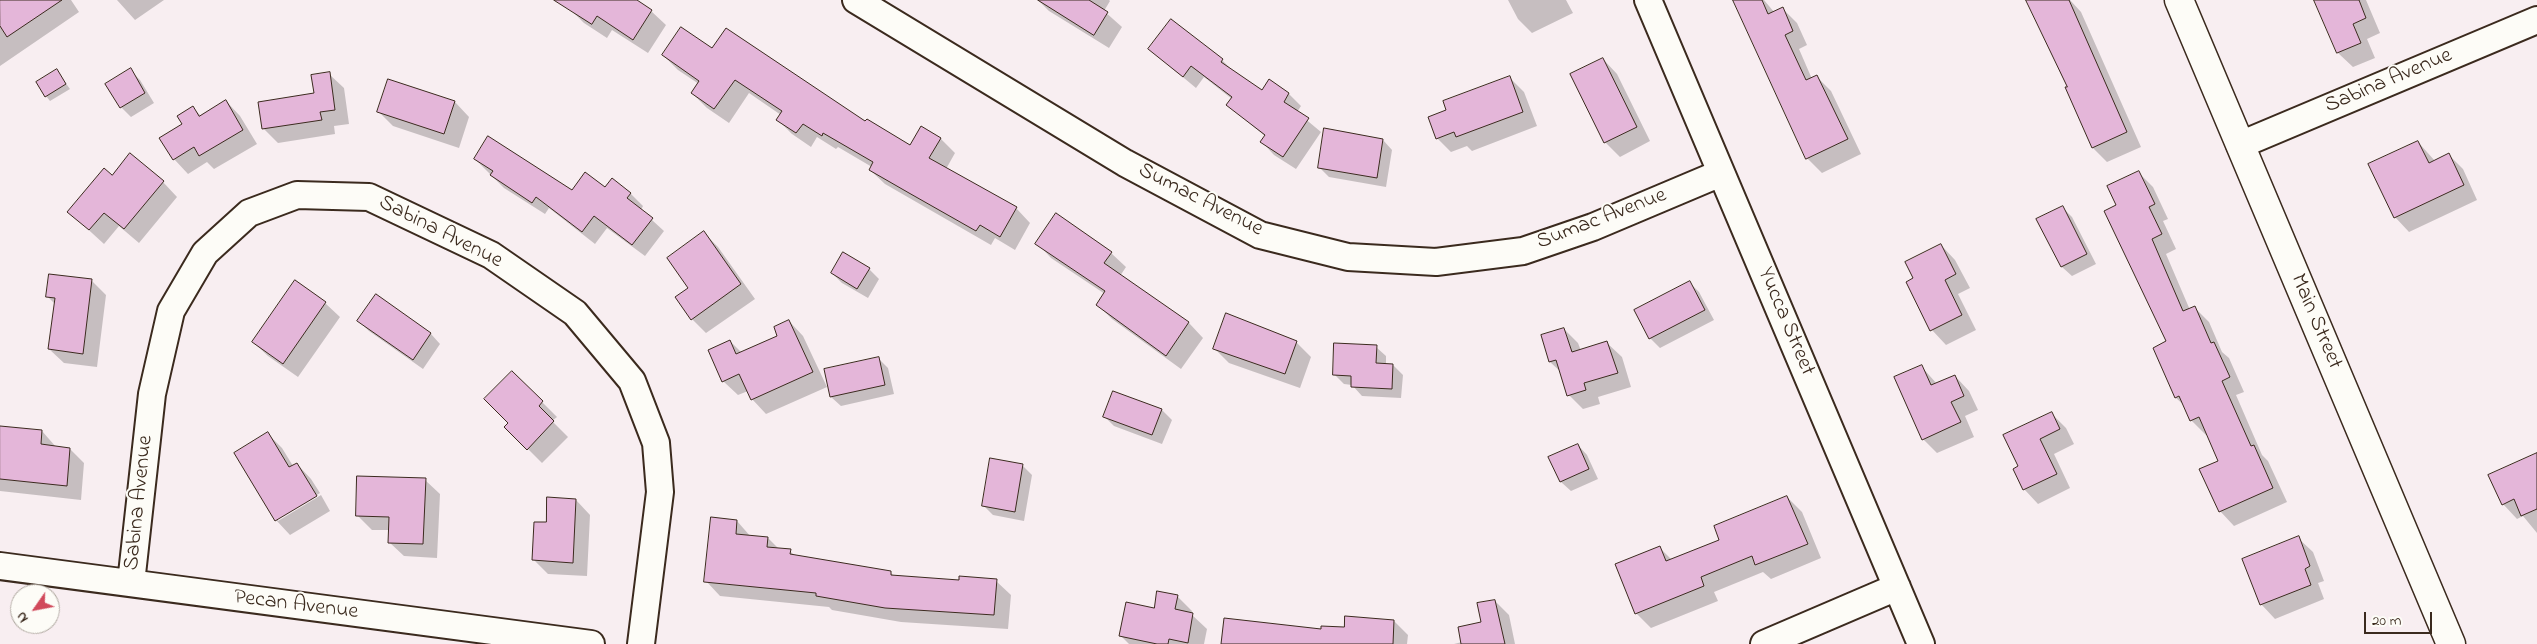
<!DOCTYPE html>
<style>
body{margin:0}
#map{position:relative;width:2537px;height:644px;overflow:hidden;background:#f8eef1;font-family:"Indie Flower",sans-serif}
canvas{display:block}
.north{position:absolute;left:10px;top:584px;width:50px;height:50px;box-sizing:border-box;background:#fdfcf7;border:1px solid #afa8a0;border-radius:50%;rotate:237deg;font-size:14px;font-weight:700;line-height:20px;text-align:center;color:#3b2a1e}
.north::after{content:'';display:block;margin:auto;width:18px;height:22px;background:#d1495b;clip-path:polygon(50% 0,100% 100%,50% 72%,0 100%)}
.scale{position:absolute;left:2364px;top:612px;width:68px;height:22px;box-sizing:border-box;border:2px solid #3b2a1e;border-top:0;padding-left:6px;font-size:15px;line-height:18px;white-space:nowrap;color:#3b2a1e;-webkit-text-stroke:4px #fdfcf7;paint-order:stroke}
</style>
<div id="map">
<canvas width="2537" height="644"></canvas>
<div class="north">N</div>
<div class="scale">20 m</div>
</div>
<script>
const ctx = document.querySelector('canvas').getContext('2d');
ctx.lineJoin = 'round';
function paint(path, color) { ctx.fillStyle = color; ctx.fill(path, 'evenodd'); }
function stroke(path, color, width, dash) { ctx.strokeStyle = color; ctx.lineWidth = width; ctx.lineCap = dash ? 'butt' : 'round'; ctx.setLineDash(dash || []); ctx.stroke(path); }
function label(font, color, halo, rows, align = 'center') {
  ctx.font = font + ' "Indie Flower",sans-serif'; ctx.lineWidth = 4; ctx.setLineDash([]); ctx.textBaseline = 'middle'; ctx.strokeStyle = halo; ctx.fillStyle = color; for (const [text, x, y, turn = 0] of rows) {
    ctx.save(); ctx.translate(x, y); ctx.rotate((+turn || 0) * Math.PI / 180); ctx.textAlign = isNaN(turn) ? turn : align; if (halo) ctx.strokeText(text, 0, 0); ctx.fillText(text, 0, 0); ctx.restore();
  }
}
const shadow = new Path2D(`
 M5 0H71L79 12 0 66V3Z
 M117 0H164L135 20Z
 M576 0H635L651 11 666 25 648 53 612 30 607 38 584 23 570 9Z
 M1038 0H1109L1110 1 1104 11 1122 27 1109 48 1049 11Z
 M1508 0H1566L1573 13 1532 33 1518 19Z
 M1744 0H1764L1774 12 1783 9 1797 23 1807 45 1799 49 1812 79 1817 77 1831 91 1861 154 1822 173 1807 158 1736 4Z
 M2027 0H2070L2081 12 2141 147 2107 162 2093 148 2068 87Z
 M2316 0H2366L2380 33 2367 39 2375 58 2353 67 2338 53Z
 M1149 49 1222 60 1235 73 1263 91 1269 81 1289 94 1301 106 1297 112 1321 132 1296 169 1274 155 1262 142 1266 137 1228 105 1232 99 1204 77 1196 88Z
 M712 50 910 147 921 128 941 139 955 153 946 169 1016 208 1030 223 1015 250 995 238 991 245 885 184 870 170 872 167 838 147 836 149 817 137 811 147 792 134 778 120 781 115 749 93 729 123 707 108 692 93 699 84 678 70 663 55Z
 M1603 59 1617 74 1650 141 1620 157 1605 142Z
 M130 70 140 80 154 103 131 117 121 107Z
 M57 71 70 89 50 101 46 96Z
 M329 74 344 88 349 124 334 126 335 134 278 143 264 129 315 94Z
 M1509 77 1524 92 1537 126 1472 151 1467 146 1451 152 1437 138 1448 110Z
 M226 101 240 116 257 144 214 169 207 162 188 174 174 159 184 124 193 108 201 116Z
 M455 102 469 117 459 148 393 126 378 111Z
 M1383 140 1392 150 1386 187 1329 177 1319 167Z
 M2418 142 2435 161 2449 155 2463 169 2477 200 2409 232 2395 217Z
 M475 159 572 191 606 189 613 180 631 194 643 206 641 210 664 231 645 256 607 228 595 244 549 208 545 214 504 188Z
 M2139 173 2153 187 2168 219 2163 221 2176 249 2166 254 2190 310 2195 308 2209 322 2222 352 2229 358 2244 392 2236 395 2262 455 2268 461 2287 502 2234 526 2220 511V461L2208 434 2206 435 2191 420 2186 407 2176 398 2155 348 2168 342 2117 206Z
 M112 177 163 182 177 197 139 243 119 226 104 244 69 212Z
 M2062 207 2072 217 2096 264 2072 276 2062 267 2038 220Z
 M704 233 718 247 755 299 706 333 692 319 690 289Z
 M1037 243 1111 253 1126 267 1120 276 1189 323 1203 338 1181 369 1112 319 1098 305 1105 294 1051 258Z
 M1941 245 1955 260 1970 288 1958 294 1976 330 1946 345 1932 330 1907 283 1915 279Z
 M869 269 879 279 868 298 842 283 832 273Z
 M92 281 106 295 97 367 64 363 49 349 55 304 48 297Z
 M1689 282 1699 292 1714 320 1660 348 1650 338Z
 M376 296 431 334 440 344 423 369 369 331 359 321Z
 M325 303 340 317 298 377 268 356 253 342Z
 M789 321 803 336 827 387 766 414 752 399 748 391 738 395 723 381 730 341 742 353 779 337Z
 M1564 329 1578 343 1581 351 1607 343 1622 357 1631 387 1598 397 1600 404 1583 409 1569 395 1562 373 1550 362Z
 M1296 342 1311 357 1300 388 1229 363 1215 349Z
 M1376 347 1386 356V365H1393L1403 375 1401 398 1362 396 1352 385 1344 384 1334 374Z
 M878 358 888 368 894 394 841 406 831 397Z
 M1921 366 1937 384 1955 376 1969 391 1978 410 1965 416 1974 437 1937 453 1923 439Z
 M512 372 557 417 552 421 568 437 542 463 506 427 510 423Z
 M1114 392 1162 410 1172 420 1162 444 1114 426 1104 416Z
 M2051 413 2066 428 2074 444 2054 454 2070 488 2038 504 2024 489 2019 467Z
 M0 427 42 431 56 447 70 449 84 463 81 500 0 491Z
 M268 434 282 448 293 466 297 464 311 479 320 493 278 518V521L321 495 330 511 290 535 276 520Z
 M1578 445 1587 455 1598 479 1571 491 1561 482Z
 M2537 455V533L2523 516 2517 519 2503 504Z
 M1022 465 1032 475 1024 521 993 515 983 505Z
 M425 480 440 494 437 558 404 556 389 542 390 530H372L357 515Z
 M1787 497 1802 512 1821 558 1771 579 1763 572 1714 592 1718 601 1651 628 1636 613 1660 548 1672 560 1721 541Z
 M576 500 590 515 587 576 548 574 534 560 547 524Z
 M737 521 751 537 768 538 779 549 790 551 796 557 891 573 894 576 960 581H996L1011 595 1008 629 901 622 832 610 829 607 720 596 706 581Z
 M2298 538 2313 552 2324 581 2318 583 2324 599 2275 619 2261 604Z
 M1177 596 1192 611 1191 614 1207 629 1204 644H1129L1121 636Z
 M1495 601 1509 615 1515 644H1454L1462 642 1483 623Z
 M1394 621 1408 635 1407 644H1222Z`);
const building = new Path2D(`
 M0 0H62L7 37 0 26Z
 M554 0H637L652 10 633 40 597 16 592 24Z
 M1038 0H1089L1108 12 1094 35Z
 M1733 0H1762L1768 14 1783 7 1793 31 1785 35 1806 80 1817 75 1848 139 1806 159Z
 M2026 0H2069L2127 132 2092 148 2065 87H2067Z
 M2314 0H2359L2366 18 2353 24 2361 43 2337 53Z
 M1171 19 1223 59 1221 62 1262 90 1269 79 1289 93 1284 102 1309 118 1283 157 1260 142 1265 135 1226 105 1232 97 1191 66 1183 77 1148 49Z
 M681 27 712 48 726 28 865 121 867 119 910 145 921 126 941 138 929 158 1017 207 1000 237 980 225 976 231 909 193 869 170 873 162 823 133 822 136 803 124 796 133 776 120 782 111 735 80 714 109 691 93 699 81 662 55Z
 M1603 58 1637 127 1604 143 1570 74Z
 M131 68 145 93 120 108 105 84Z
 M57 69 66 84 45 97 36 82Z
 M330 72 335 110 320 112 322 120 262 129 258 102 314 93 311 75Z
 M1510 76 1523 112 1456 137 1454 132 1436 139 1428 117 1446 110 1443 101Z
 M388 79 455 101 444 134 377 112Z
 M226 100 243 130 199 156 194 147 173 160 159 138 182 124 177 116 193 106 199 116Z
 M1324 128 1383 139 1377 178 1318 168Z
 M488 136 572 190 585 172 605 187 612 178 631 193 627 198 653 218 632 245 594 216 582 232 536 197 532 203 490 175 493 171 474 159Z
 M2418 141 2429 163 2449 153 2464 185 2394 218 2368 164Z
 M130 153 164 181 124 229 104 213 89 230 67 212 104 168 112 175Z
 M2139 171 2155 204 2149 207 2162 234 2152 239 2183 311 2195 306 2211 343 2214 342 2230 377 2222 381 2251 446 2254 445 2273 488 2219 512 2199 469 2218 461 2199 417 2190 421 2179 396 2175 398 2153 348 2166 341 2104 211 2116 205 2107 186Z
 M2063 206 2087 254 2061 267 2036 219Z
 M1056 213 1112 252 1104 263 1189 322 1166 356 1096 305 1105 291 1035 244Z
 M704 231 741 284 691 320 675 297 688 288 667 258Z
 M1941 244 1956 274 1945 280 1962 315 1930 331 1906 282 1913 278 1905 262Z
 M843 252 870 268 857 289 831 273Z
 M49 274 92 279 83 354 48 349 55 298 46 297Z
 M295 280 326 302 283 364 252 342Z
 M1690 281 1705 310 1649 339 1634 310Z
 M376 294 431 333 413 360 357 321Z
 M1226 313 1297 341 1285 374 1213 349Z
 M789 320 813 372 751 400 739 374 722 382 708 350 730 340 736 354 777 336 774 327Z
 M1564 328 1572 352 1607 341 1618 373 1584 383 1586 390 1567 396 1556 360 1549 362 1541 335Z
 M1334 343 1377 345 1376 363 1393 364 1392 389 1351 387V376L1333 375Z
 M879 357 885 385 830 397 824 369Z
 M1922 365 1931 385 1955 375 1964 396 1951 402 1961 422 1922 440 1894 377Z
 M512 371 543 401 539 406 554 421 527 450 504 427 508 423 484 399Z
 M1113 391 1162 409 1152 435 1103 417Z
 M2052 412 2060 429 2040 439 2057 474 2023 490 2013 469 2018 466 2003 435Z
 M0 426 42 430 41 444 70 448 67 486 0 479Z
 M268 432 289 467 297 463 317 496 275 521 234 453Z
 M1578 444 1589 469 1560 482 1548 457Z
 M2537 453V509L2521 516 2514 499 2502 505 2488 475Z
 M990 458 1023 464 1015 512 982 506Z
 M357 476 426 478 423 544 388 543 389 517 356 516Z
 M1787 496 1808 544 1755 565 1752 556 1701 577 1704 586 1635 614 1615 564 1660 546 1666 561 1719 540 1714 526Z
 M547 497 576 499 573 563 532 560 534 522H546Z
 M711 517 737 520 736 534 768 537 767 547 791 549 790 554 891 571V575L959 580V576L997 579 994 615 885 608 816 596V593L704 582Z
 M2299 536 2310 566 2305 569 2311 585 2260 605 2242 559Z
 M1157 591 1178 595 1175 609 1193 613 1188 643 1169 639 1168 644H1157L1119 636 1126 602 1154 608Z
 M1495 600 1505 644H1461L1458 627 1481 622 1477 603Z
 M1345 616 1394 620 1393 644H1221L1224 618 1321 629V626L1344 627Z`);
const street = new Path2D(`
 M856 0 1125 163 1260 235 1348 257 1436 262 1523 251 1593 227 1721 173
 M1648 0 1921 644
 M2240 145 2537 20
 M0 566 591 644
 M131 583 152 394 171 311 205 253 249 213 297 195 369 197 491 255 575 313 632 381 656 443 660 492 641 644
 M1764 644 1897 587`);
const secondary = new Path2D(`
 M2179 0 2451 644`);
const streetNames = [
 ["Sabina Avenue",2389,82,-23],
 ["Sumac Avenue",1200,201,27],
 ["Sumac Avenue",1602,220,-21],
 ["Sabina Avenue",440,233,27],
 ["Yucca Street",1785,322,67],
 ["Main Street",2315,322,67],
 ["Sabina Avenue",140,503,-84],
 ["Pecan Avenue",296,606,7]
];
paint(shadow, '#0003');
paint(building, '#e4b6d9');
stroke(building, '#3b2a1e', 1);
stroke(street, '#3b2a1e', 30);
stroke(secondary, '#3b2a1e', 31);
stroke(street, '#fdfcf7', 26);
stroke(secondary, '#fdfcf7', 28);
label('22px', '#3b2a1e', '#fdfcf7', streetNames);
</script>
